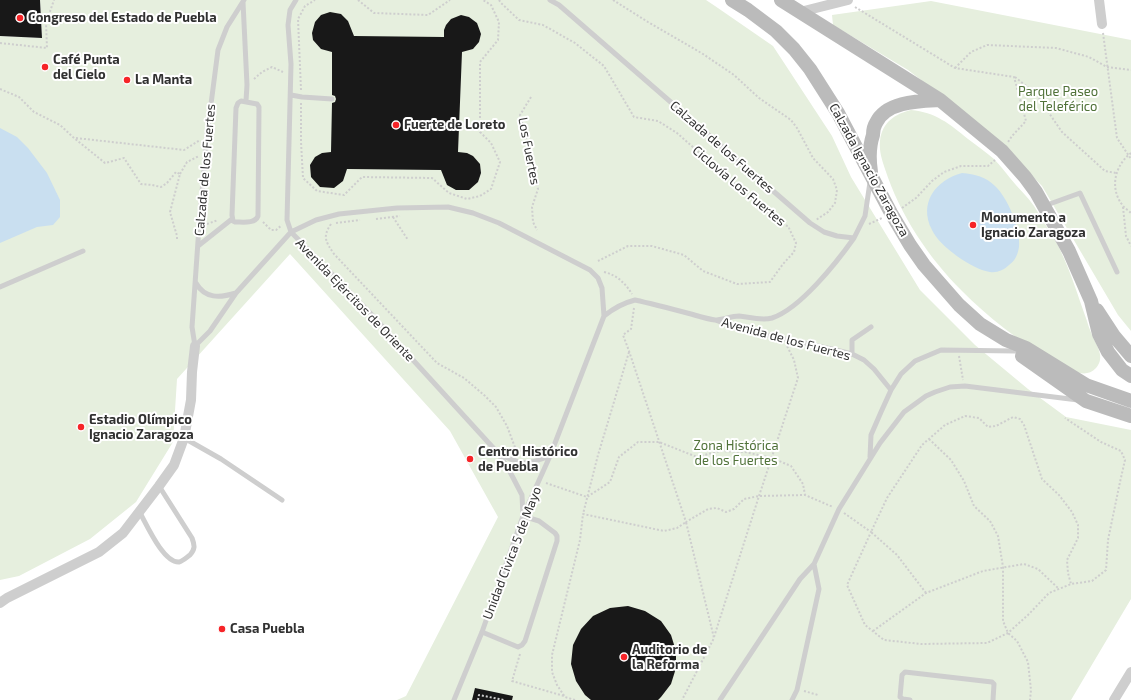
<!DOCTYPE html>
<meta charset="utf-8">
<style>
body{margin:0}
canvas{display:block;background:#fff}
</style>
<canvas width="1131" height="700"></canvas>
<script>
const ctx = document.querySelector('canvas').getContext('2d');
ctx.lineJoin = 'round';
function paint(path, color) { ctx.fillStyle = color; ctx.fill(path, 'evenodd'); }
function stroke(path, color, width, dash) { ctx.strokeStyle = color; ctx.lineWidth = width; ctx.lineCap = dash ? 'butt' : 'round'; ctx.setLineDash(dash || []); ctx.stroke(path); }
function label(font, color, halo, rows, align = 'center') {
  ctx.font = font + ' "Exo 2",sans-serif'; ctx.lineWidth = 4; ctx.setLineDash([]); ctx.textBaseline = 'middle'; ctx.strokeStyle = halo; ctx.fillStyle = color; for (const [text, x, y, turn = 0] of rows) {
    ctx.save(); ctx.translate(x, y); ctx.rotate((+turn || 0) * Math.PI / 180); ctx.textAlign = isNaN(turn) ? turn : align; if (halo) ctx.strokeText(text, 0, 0); ctx.fillText(text, 0, 0); ctx.restore();
  }
}
const green = new Path2D(`
 M40 0H706L715 6 773 46 832 136 851 177 920 290 975 345 1028 389 1066 417 1131 430V599L1071 700H397L406 696 498 517 450 431 290 254 177 379 173 442 136 502 90 539 19 576 0 580V36L42 38Z
 M931 1 1131 40V331L1118 315 1042 186 988 131 908 70 833 25 832 15Z
 M911 110C935 112 950 124 968 139 977 146 986 152 994 159 1000 165 1005 172 1010 178 1018 188 1027 196 1034 206 1041 217 1048 229 1055 240 1069 265 1077 294 1087 321 1088 325 1090 330 1092 335 1096 345 1106 357 1096 368 1083 382 1064 365 1051 359 1018 341 988 317 962 291 928 257 900 215 885 169 882 160 879 151 880 141 882 122 895 114 911 110Z`);
const water = new Path2D(`
 M0 128 17 137 28 148 47 173 60 200V217L53 225 37 227 0 243Z
 M962 173C975 174 986 177 995 186 1008 198 1021 230 1019 247 1018 254 1015 261 1009 265 1004 270 997 273 990 272 973 270 939 246 932 230 918 203 936 180 962 173Z`);
const building = new Path2D(`
 M0 0H40L42 38 0 36Z
 M330 12 341 14 348 21 354 36 444 37V30L446 25 451 19 461 15 469 17 477 23 481 34 479 42 473 49 462 52 458 152 467 153 473 156 480 164 481 173 478 182 469 190H456L447 185 441 170 347 169 343 181 334 188 320 187 311 177 310 165 315 157 322 153 331 152 332 103 335 102 336 99 335 96 332 95V52L321 49 313 40 312 33 315 22 321 15Z
 M628 606 645 611 661 621 671 635 676 651V668L671 684 661 697 658 700H591L585 695 576 681 571 664 573 645 581 629 593 616 610 608Z
 M475 688 513 696 512 700H472Z`);
const path = new Path2D(`
 M358 0 374 13 428 15 450 0
 M499 0 501 3 519 20 543 25 575 43 604 66 634 117 658 121 677 133 780 224 788 226 796 243 794 252 783 264 770 282 737 284 703 271 684 255 652 246H628L598 261
 M613 0 648 22 703 54 734 75 759 98 791 120 797 128 813 158 833 179 837 190 835 203 828 212 816 220
 M855 7 955 68 1014 77 1026 121 1012 136 1008 142
 M1103 33 1117 138 1131 159
 M0 43 47 48 46 23 54 0
 M955 68 971 52 987 45 1056 48 1089 57 1107 67 1131 70
 M1015 77 1036 94 1062 132 1105 171 1116 173
 M254 79 262 72 272 67 283 72
 M0 89 19 97 34 112 60 125 74 138 105 163 124 158 141 184 152 185 161 187 167 183 176 172 180 174 170 212 177 236V241
 M301 90 298 19 305 6 315 0
 M531 97 520 115 528 144 538 189 532 207 533 222 537 230
 M301 103V142L303 178 317 191 344 195 362 177 432 178 449 193 467 199 480 196 491 189 500 162 491 143 480 132V62L498 40 499 22 491 5 483 0
 M76 138 184 150 200 140
 M180 174 187 162 199 156
 M1123 207 1126 236 1131 246
 M902 208 916 198 932 181 944 172 961 166H988L995 160
 M393 217 408 240
 M376 219 400 216
 M263 222 271 230H276L282 225
 M336 223 360 220
 M207 224 218 220
 M331 224C322 237 326 242 334 254L437 363 464 378 484 395 496 407 507 426 516 450 529 454
 M869 224 882 218
 M604 272C617 275 625 283 632 294
 M634 308 631 329 623 335 629 351 686 522 708 509 717 508 726 512 734 509 744 499 759 496 805 495 833 507
 M629 352 598 455 583 514 664 531 677 528 686 522 714 638 682 700
 M959 356 963 380
 M929 439 951 460 964 481 974 506 990 521 998 536 1003 567V621L1008 633 1017 641 1028 662 1031 690 1030 700
 M546 483 587 497 610 482 619 457 638 442H659L697 457 720 451 745 452 772 458 791 466 803 484 805 495
 M844 513 871 532 847 585 865 625 884 640 921 644 987 643 1008 633 1029 614 1049 593 1071 584 1092 581 1106 570 1108 540 1120 482 1125 460 1121 451 1101 442 1065 418
 M926 593 897 555 871 532 887 498 922 445 945 425 965 416 979 418 988 427 996 426 1013 417 1020 419 1024 425 1042 479 1059 495 1072 512 1078 525V538L1067 560 1068 573 1071 584
 M873 631 926 593 983 571 1024 564 1038 569 1059 589
 M714 637 759 496 798 378 794 360 787 346
 M520 654 512 681 564 696
 M804 691 818 695
 M478 700 479 695 504 700
 M575 700 565 697 557 685 552 672V655L580 540 583 514`);
const service = new Path2D(`
 M296 0 290 10 288 25 291 64 287 220 291 232 372 315 497 452 508 468 522 495 523 516 539 521 555 533 557 536V541L525 641 522 645 518 647 482 632
 M550 0 559 5 810 223 824 232 837 236 854 238 865 216 870 182
 M243 2 247 85 246 101
 M291 95 302 97 332 99
 M241 101 257 104 259 107 258 216C255 224 243 222 235 222L233 221 232 215 236 108 238 103Z
 M1044 206 1080 193 1117 272
 M198 246 232 219
 M196 283C205 299 220 298 236 293
 M0 287 83 251
 M604 316C614 308 623 303 635 300 653 304 672 309 691 314 698 316 707 319 715 320 722 320 731 316 739 316 749 317 761 321 772 318 800 309 837 262 854 238
 M715 320 744 330 836 350 852 354 864 360 874 369 891 390
 M195 346 210 331 236 293 291 232 316 220 339 214 397 208 448 207 473 213 499 223 590 270 598 278 602 288 604 316 550 456 523 516 482 632 454 700
 M195 346 192 327 199 227 207 135 218 50 227 27 244 0
 M852 354V340L871 327
 M184 438 221 459 282 500
 M498 453C522 465 524 466 550 456
 M870 457 871 435 881 412 891 390 901 374 915 361 941 350 1015 351 1021 350
 M139 511C146 523 163 563 179 562 183 561 187 557 190 555 195 549 195 546 192 538L159 486
 M720 700 800 579 814 564
 M792 700 797 690 819 589 814 564 839 509 880 443 904 412 926 396 935 392 950 387 965 386 1078 400
 M910 700 903 699 900 697 902 675 905 672 992 682 994 684 993 700`);
const minor = new Path2D(`
 M1099 0 1102 24
 M800 12 848 0
 M0 603 7 598 99 552 123 533 159 486 174 465 184 438 191 400 192 372 195 346
 M1114 700 1131 672`);
const secondary = new Path2D(`
 M732 0 748 10 776 31 794 49 810 69 838 113 891 213 910 245 924 265 959 305 980 324 1006 340 1026 348 1086 385 1131 401
 M781 0 940 100 1002 151 1025 177 1036 192 1069 251 1091 301 1099 334 1108 352 1122 370 1131 376
 M871 172C869 159 869 147 873 135 873 131 874 126 876 123 886 101 920 101 940 100
 M1097 310 1114 336 1131 356
 M1022 356 1086 401 1131 416`);
const pathBridge = new Path2D(`
 M1131 153C1114 166 1109 190 1124 207 1126 209 1129 211 1131 213`);
const markers = [
 [20,18,4,"#f62428"],
 [45,67,4,"#f62428"],
 [127,80,4,"#f62428"],
 [396,125,4,"#f62428"],
 [973,225,4,"#f62428"],
 [81,427,4,"#f62428"],
 [470,459,4,"#f62428"],
 [222,629,4,"#f62428"],
 [624,657,4,"#f62428"]
];
const poiNames = [
 ["Congreso del Estado de Puebla",28,18],
 ["Café Punta",53,60],
 ["del Cielo",53,75],
 ["La Manta",135,80],
 ["Fuerte de Loreto",404,125],
 ["Monumento a",981,218],
 ["Ignacio Zaragoza",981,233],
 ["Estadio Olímpico",89,420],
 ["Ignacio Zaragoza",89,435],
 ["Centro Histórico",478,452],
 ["de Puebla",478,467],
 ["Casa Puebla",230,629],
 ["Auditorio de",632,650],
 ["la Reforma",632,665]
];
const parkNames = [
 ["Parque Paseo",1058,92],
 ["del Teleférico",1058,107],
 ["Zona Histórica",736,446],
 ["de los Fuertes",736,461]
];
const streetNames = [
 ["Calzada de los Fuertes",722,147,41],
 ["Los Fuertes",529,151,79],
 ["Calzada de los Fuertes",205,170,-85],
 ["Calzada Ignacio Zaragoza",869,170,61],
 ["Ciclovía Los Fuertes",739,186,40],
 ["Avenida Ejércitos de Oriente",355,300,46],
 ["Avenida de los Fuertes",786,339,15],
 ["Unidad Civica 5 de Mayo",512,553,-69]
];
paint(green, '#e6efde');
paint(water, '#c9dff0');
paint(building, '#181818');
stroke(path, '#cecece', 2, [2, 2]);
stroke(service, '#cecece', 5);
stroke(minor, '#cecece', 10);
stroke(secondary, '#bbb', 14);
stroke(pathBridge, '#cecece', 2, [2, 2]);
for (const [x, y, r, color] of markers) { const dot = new Path2D(); dot.arc(x, y, r, 0, 2 * Math.PI); ctx.fillStyle = color; ctx.fill(dot); stroke(dot, '#fff', 1.5); }
label('bold 13px', '#313131', '#fff', poiNames, 'left');
label('13px', '#507239', '#fff', parkNames);
label('13px', '#313131', '#fff', streetNames);
</script>
